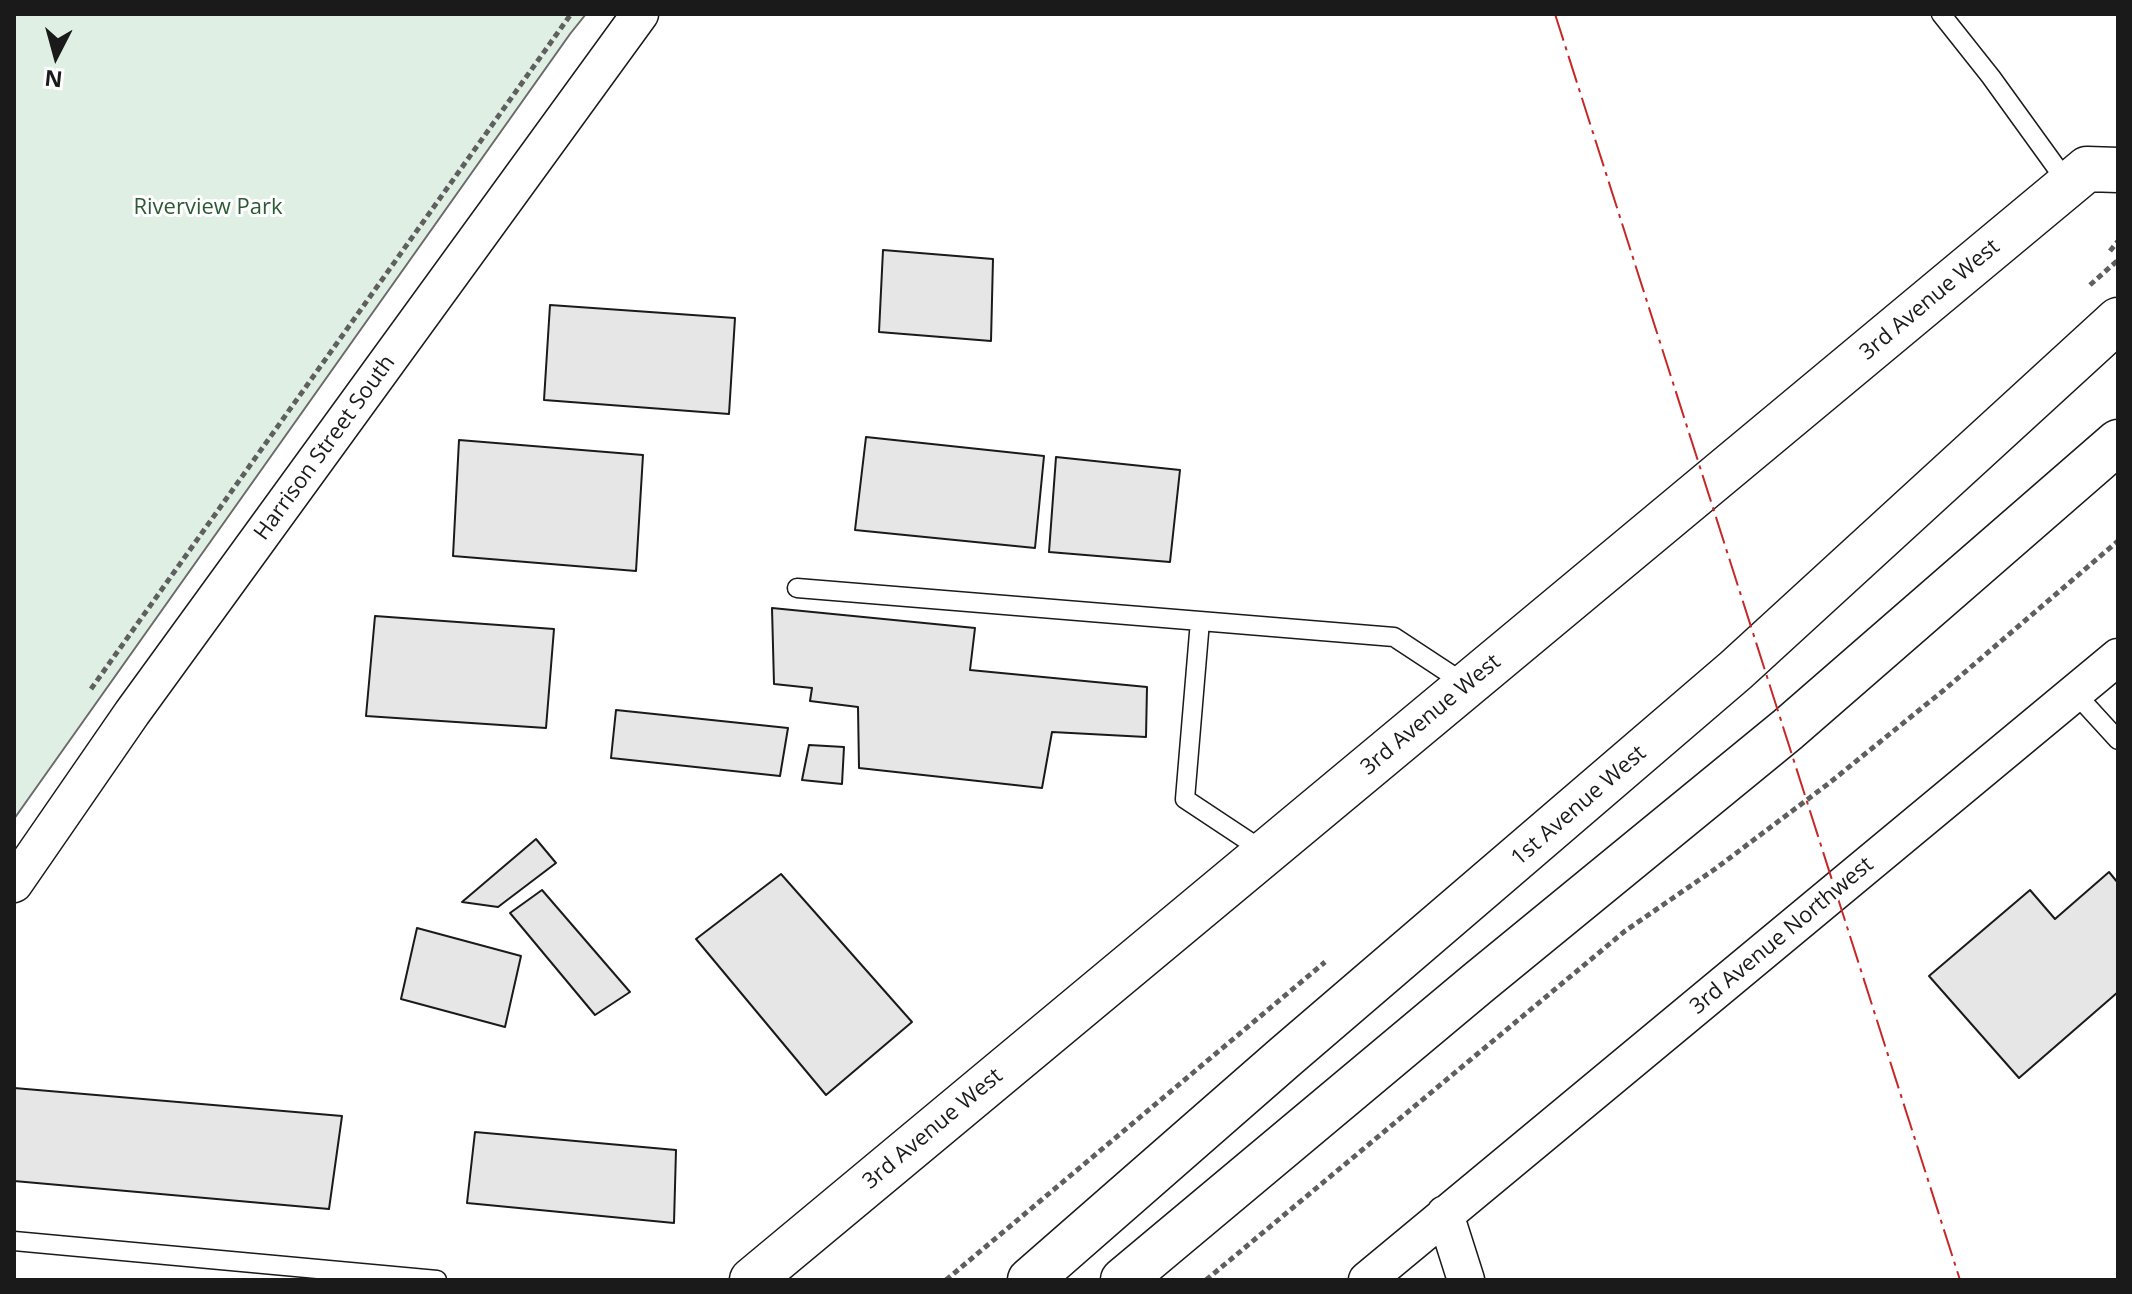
<!DOCTYPE html>
<style>
body{margin:0}
#map{position:relative;width:2132px;height:1294px;overflow:hidden;background:#fff;font-family:"Open Sans",sans-serif}
canvas{display:block}
.frame{position:absolute;inset:0;border:16px solid #1a1a1a;pointer-events:none}
.north{position:absolute;left:16px;top:16px;width:80px;height:80px;-webkit-text-stroke:6px #fff;paint-order:stroke;rotate:186deg;font-size:22px;font-weight:700;line-height:32px;text-align:center;color:#1a1a1a}
.north::after{content:'';display:block;margin:auto;width:28px;height:36px;background:#1a1a1a;clip-path:polygon(50% 0,100% 100%,50% 72%,0 100%)}
</style>
<div id="map">
<canvas width="2132" height="1294"></canvas>
<div class="frame"></div>
<div class="north">N</div>
</div>
<script>
const ctx = document.querySelector('canvas').getContext('2d');
ctx.lineJoin = 'round';
function paint(path, color) { ctx.fillStyle = color; ctx.fill(path, 'evenodd'); }
function stroke(path, color, width, dash) { ctx.strokeStyle = color; ctx.lineWidth = width; ctx.lineCap = dash ? 'butt' : 'round'; ctx.setLineDash(dash || []); ctx.stroke(path); }
function label(font, color, halo, rows, align = 'center') {
  ctx.font = font + ' "Open Sans",sans-serif'; ctx.lineWidth = 6; ctx.setLineDash([]); ctx.textBaseline = 'middle'; ctx.strokeStyle = halo; ctx.fillStyle = color; for (const [text, x, y, turn = 0] of rows) {
    ctx.save(); ctx.translate(x, y); ctx.rotate((+turn || 0) * Math.PI / 180); ctx.textAlign = isNaN(turn) ? turn : align; if (halo) ctx.strokeText(text, 0, 0); ctx.fillText(text, 0, 0); ctx.restore();
  }
}
const green = new Path2D(`
 M14 14H586L570 34 14 819Z`);
const building = new Path2D(`
 M883 250 993 259 991 341 879 332Z
 M550 305 735 318 729 414 544 400Z
 M866 437 1044 456 1035 548 855 530Z
 M459 440 643 455 636 571 453 556Z
 M1056 457 1180 470 1170 562 1049 552Z
 M772 608 975 628 970 670 1147 687 1146 737 1052 732 1042 788 859 768 858 707 810 701 812 688 774 684Z
 M375 616 554 629 546 728 366 716Z
 M616 710 788 728 780 776 611 758Z
 M809 745 844 747 842 784 802 780Z
 M536 839 556 863 498 907 462 902Z
 M2109 872 2118 883V992L2019 1078 1929 976 2030 890 2055 919Z
 M781 874 912 1022 826 1095 696 939Z
 M542 890 630 992 595 1015 510 913Z
 M417 928 521 956 505 1027 401 999Z
 M14 1088 342 1116 329 1209 14 1181Z
 M475 1132 676 1150 674 1223 467 1203Z`);
const path = new Path2D(`
 M2110 251 2118 241
 M2090 285 2118 260
 M91 689 571 14
 M946 1280 1325 962
 M1206 1280 1625 931 1715 869 1828 784 1944 690 2118 541`);
const lane = new Path2D(`
 M1941 14 1991 77 2069 185
 M797 588 1200 621
 M2075 693 2118 740
 M1265 852 1185 799 1200 621 1394 637 1467 685
 M14 1241 437 1280`);
const street = new Path2D(`
 M14 884 132 713 640 14
 M1445 1214 1466 1280
 M1367 1280 2118 657`);
const secondary = new Path2D(`
 M752 1280 2087 169 2118 170`);
const primary = new Path2D(`
 M1030 1280 1285 1057 1736 670 2118 320
 M1123 1280 1478 983 1787 730 2118 442`);
const power = new Path2D(`
 M1555 14 1960 1280`);
const parkNames = [
 ["Riverview Park",208,208]
];
const streetNames = [
 ["3rd Avenue West",1930,300,-40],
 ["Harrison Street South",325,448,-54],
 ["3rd Avenue West",1431,715,-40],
 ["1st Avenue West",1579,806,-41],
 ["3rd Avenue Northwest",1782,936,-40],
 ["3rd Avenue West",933,1129,-40]
];
paint(green, '#e0efe3');
stroke(green, '#6a6a6a', 2);
paint(building, '#e6e6e6');
stroke(building, '#1a1a1a', 2);
stroke(lane, '#1a1a1a', 21);
stroke(street, '#1a1a1a', 39);
stroke(secondary, '#1a1a1a', 47);
stroke(primary, '#1a1a1a', 47);
stroke(path, '#5f5f5f', 5, [6, 4]);
stroke(lane, '#fff', 18);
stroke(street, '#fff', 36);
stroke(secondary, '#fff', 44);
stroke(primary, '#fff', 44);
stroke(power, '#c62828', 2, [28, 6, 4, 6]);
label('22px', '#2b5a34', '#fff', parkNames);
label('22px', '#1a1a1a', '#fff', streetNames);
</script>
